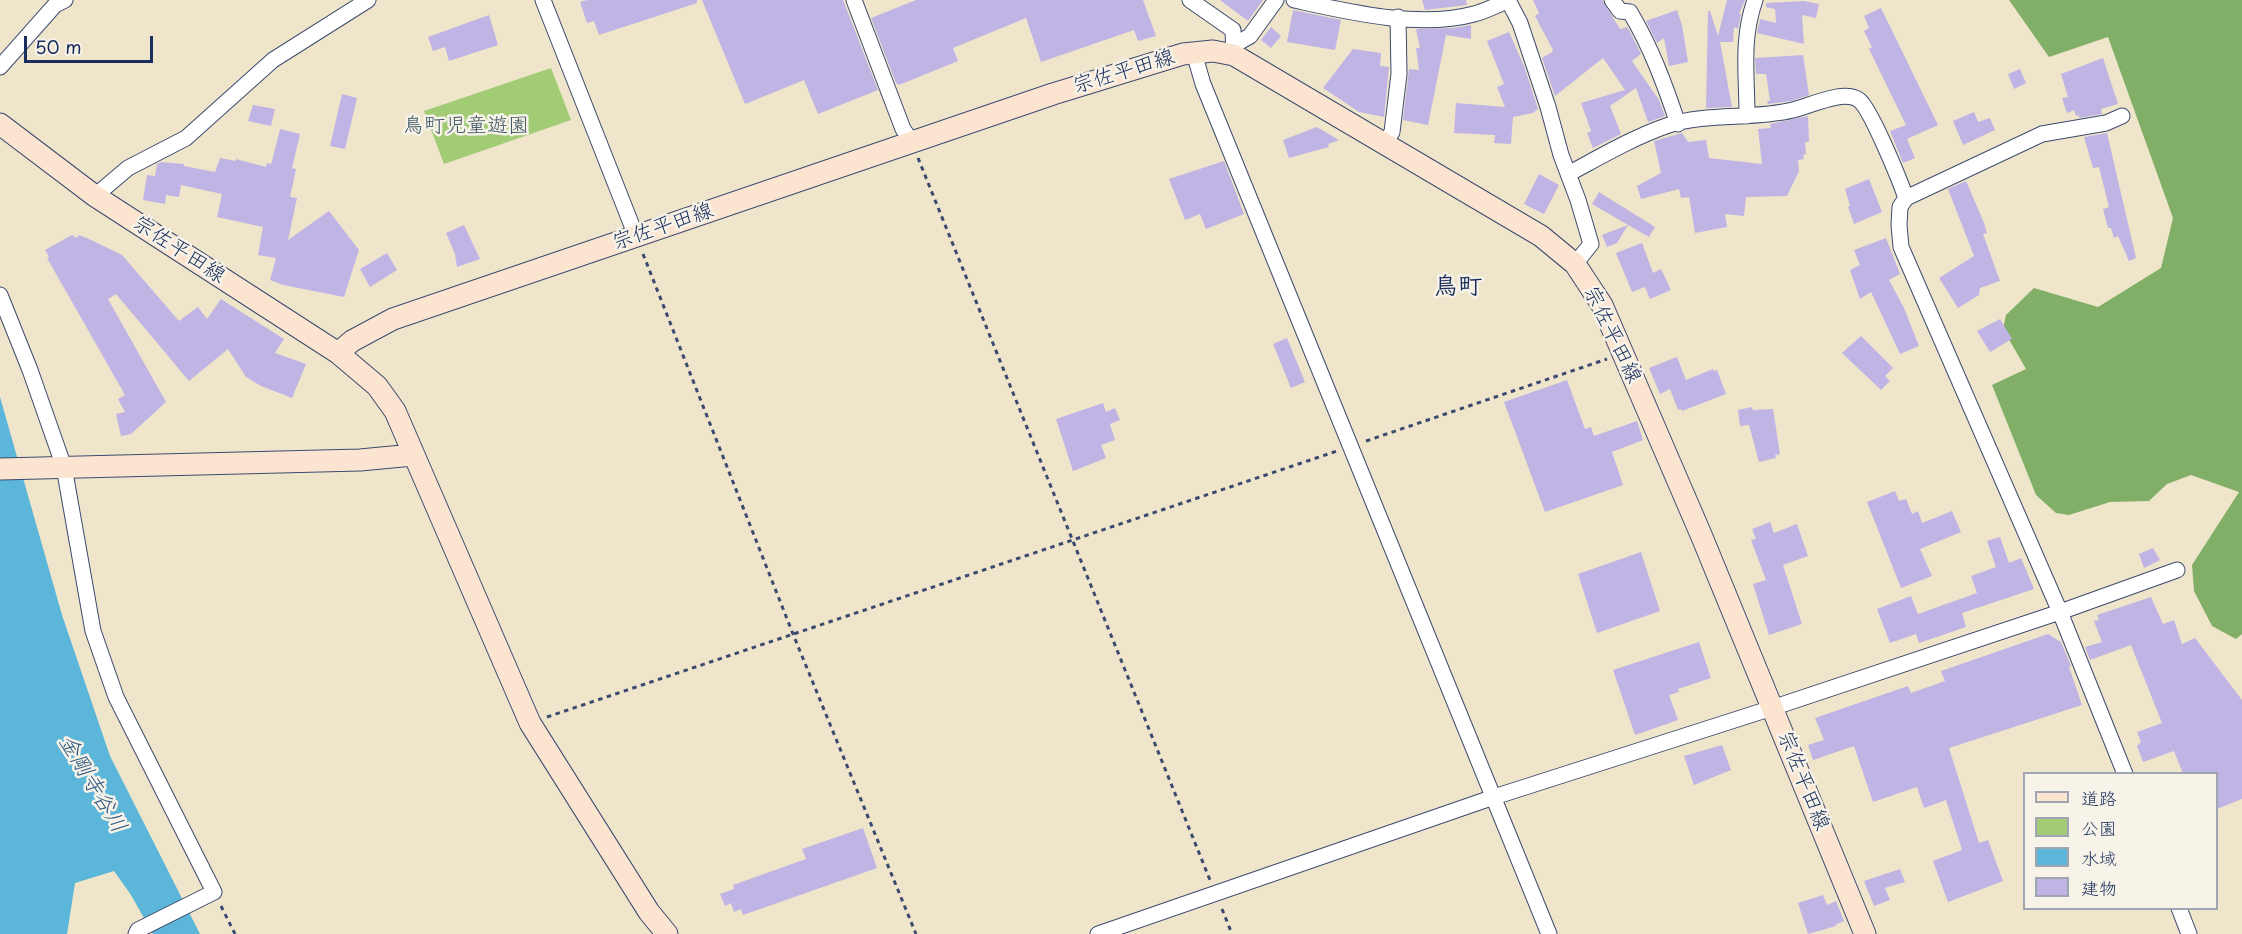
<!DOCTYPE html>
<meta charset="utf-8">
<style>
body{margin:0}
#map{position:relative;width:2242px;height:934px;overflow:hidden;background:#efe5cb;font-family:"Playpen Sans","Klee One",sans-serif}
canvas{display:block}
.legend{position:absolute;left:2023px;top:772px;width:195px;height:138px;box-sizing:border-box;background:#f7f3e8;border:2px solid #9fa5b1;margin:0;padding:8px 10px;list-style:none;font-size:18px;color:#1b2f5e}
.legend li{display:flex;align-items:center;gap:12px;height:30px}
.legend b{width:30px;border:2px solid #9fa5b1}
.scale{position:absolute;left:24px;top:36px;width:129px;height:27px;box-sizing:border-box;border:3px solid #1b2f5e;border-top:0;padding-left:8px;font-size:18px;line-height:21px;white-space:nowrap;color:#1b2f5e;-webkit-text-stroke:4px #f7f3e8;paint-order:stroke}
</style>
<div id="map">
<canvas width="2242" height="934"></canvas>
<ul class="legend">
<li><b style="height:8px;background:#fce5d0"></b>道路</li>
<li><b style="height:16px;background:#a2cb76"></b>公園</li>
<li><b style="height:16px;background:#5cb6d9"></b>水域</li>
<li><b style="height:16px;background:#c0b4e4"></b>建物</li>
</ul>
<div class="scale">50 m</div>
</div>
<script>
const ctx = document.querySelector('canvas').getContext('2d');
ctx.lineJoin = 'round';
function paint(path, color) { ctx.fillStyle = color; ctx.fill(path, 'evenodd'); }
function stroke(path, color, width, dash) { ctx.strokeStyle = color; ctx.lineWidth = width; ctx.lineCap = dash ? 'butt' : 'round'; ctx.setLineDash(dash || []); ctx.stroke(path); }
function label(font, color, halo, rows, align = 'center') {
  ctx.font = font + ' "Playpen Sans","Klee One",sans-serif'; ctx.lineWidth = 5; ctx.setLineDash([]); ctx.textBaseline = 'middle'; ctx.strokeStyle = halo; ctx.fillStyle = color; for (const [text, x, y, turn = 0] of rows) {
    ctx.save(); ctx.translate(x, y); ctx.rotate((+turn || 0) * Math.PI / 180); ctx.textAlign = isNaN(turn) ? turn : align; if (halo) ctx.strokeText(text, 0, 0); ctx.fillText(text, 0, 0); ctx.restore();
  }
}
const green = new Path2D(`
 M551 68 571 120 444 164 424 111Z`);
const forest = new Path2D(`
 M2009 0H2242V634L2236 639 2212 626 2194 591 2192 565 2239 492 2191 475 2167 484 2149 501 2110 502 2069 515 2056 513 2036 495 1992 385 2026 369 2003 329 2006 315 2034 288 2098 307 2161 268 2173 218 2108 37 2049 57Z`);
const water = new Path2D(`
 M0 397 62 615 110 756 200 934H153L131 895 114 871 75 883 67 934H0Z`);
const building = new Path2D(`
 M587 0H697V3L599 35 594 21 587 23 580 2Z
 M702 0H843L878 90 818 114 804 80 745 104Z
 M916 0H1143L1156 36 1138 41 1134 30 1041 62 1026 18 953 48 958 61 899 85 896 83 871 18Z
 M1220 0H1263L1248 21Z
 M1422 0H1466L1467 5 1425 10Z
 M1533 0H1602L1620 29 1627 27 1629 30 1641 54 1632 61 1659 100 1665 116 1648 122 1636 88 1610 106 1621 134 1593 148 1587 133 1591 131 1581 103 1625 90 1603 58 1555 96 1542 58 1552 52 1553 50 1535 16 1539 13Z
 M1727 0H1745L1739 14H1741L1738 29 1734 27 1733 42H1720L1732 107 1706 108 1708 11H1710L1718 36Z
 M1804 1 1819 4 1816 18 1802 15 1804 44 1757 33 1760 19 1776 23 1775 9 1766 7V3Z
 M1881 8 1938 125 1907 139 1915 158 1903 163 1890 131 1906 125 1869 49 1872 47 1864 31 1869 28 1864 16Z
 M1293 10 1341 20 1335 50 1287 42Z
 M1677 10 1682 25 1688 62 1669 66 1664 38 1657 43 1646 21Z
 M489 15 498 45 449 61 445 47 433 51 428 37Z
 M1471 25V39L1446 35 1428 125 1403 120 1409 69 1419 70 1416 48H1420L1416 29 1453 28Z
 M1271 27 1281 36 1271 48 1261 40Z
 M1509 32 1524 66 1538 109 1533 113 1513 117 1511 144 1494 143 1495 135 1454 133 1456 103 1505 107 1497 87 1504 84 1487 41Z
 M1353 49 1381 53 1380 66 1389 67 1384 117 1359 112 1323 88Z
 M1803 55 1809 95 1791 101 1768 104 1767 101H1770L1766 74H1756L1755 58Z
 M2103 58 2118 104 2101 109 2102 114 2079 118V115L2076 116 2074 110 2067 113 2062 98 2068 97 2061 74Z
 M2020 69 2026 83 2014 89 2008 74Z
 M342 94 357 98 345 149 330 146Z
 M253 105 275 109 271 126 248 121Z
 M1974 112 1978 122 1990 118 1995 130 1963 145 1953 121Z
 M1808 116 1809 142H1805L1806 154 1803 155 1804 159 1798 160 1799 171 1787 196 1746 197 1744 216 1725 214 1727 227 1695 233 1689 197 1681 198 1679 189 1641 199 1637 186 1661 173 1654 141 1682 133 1688 142 1706 140 1709 158 1762 164 1758 129 1771 128 1770 124Z
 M1317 127 1339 140 1328 144 1329 147 1289 158 1283 140Z
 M280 129 300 134 292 168 296 169 290 197 297 198 288 240 329 211 359 250 344 297 283 285 270 280 276 258 258 255 263 227 217 217 222 194 181 185 179 197 166 195 165 204 143 200 147 175 155 176 157 164 161 162 184 164V166L215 172 220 158 236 161V159L266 167 267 163 271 164 272 161Z
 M2107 133 2136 258 2129 261 2118 236 2114 238 2111 228H2108L2103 209 2109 207 2099 167 2093 168 2084 137Z
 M1224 161 1244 214 1206 229 1200 214 1185 220 1169 179Z
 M1539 174 1559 185 1544 214 1524 204Z
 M1869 179 1882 212 1854 224 1848 207 1850 206 1845 189Z
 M1966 181 1984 223 1987 233 1983 234 2000 281 1980 288 1979 295 1958 308 1939 278 1974 256 1948 189Z
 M1599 192 1655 227 1649 237 1628 225 1617 243 1607 247 1602 235 1628 225 1592 204Z
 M464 225 480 259 457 267 455 254 446 233Z
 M72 235 77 238 79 235 89 239 122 255 179 321 198 307 207 319 221 299 284 339 275 353 306 364 292 398 261 386 246 377 228 349 189 381 116 294 108 299 166 402 131 434 121 436 116 414 125 412 118 399 125 395 47 258 49 257 45 250Z
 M1886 238 1900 274 1889 280 1904 308 1919 346 1900 354 1871 292 1860 299 1850 270 1860 265 1854 250Z
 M1642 243 1653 273 1661 269 1671 290 1650 299 1645 287 1632 292 1616 253Z
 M387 253 397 270 370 287 360 269Z
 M2000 319 2012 339 1990 352 1977 331Z
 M1861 336 1893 368 1885 376 1890 381 1881 390 1842 353Z
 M1287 338 1305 382 1291 388 1273 344Z
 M1677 357 1686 380 1713 369 1714 371 1717 370 1726 394 1682 411 1681 409 1678 410 1670 389 1660 394 1649 368Z
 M1567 380 1585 429 1591 427 1594 436 1637 421 1643 440 1612 452 1623 485 1545 512 1504 402Z
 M1103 403 1106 412 1115 408 1120 420 1110 424 1115 440 1101 445 1106 458 1073 471 1056 419Z
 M1752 407 1753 410 1773 409 1780 454 1775 455 1776 458 1759 462 1749 425 1740 426 1738 410Z
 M1895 491 1899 501 1906 499 1912 514 1918 511 1922 523 1952 511 1961 532 1920 549 1932 576 1901 588 1867 502Z
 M1770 522 1774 533 1797 524 1808 556 1783 565 1802 624 1769 635 1753 584 1766 580 1751 540 1756 539 1752 529Z
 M2000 537 2009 563 2021 558 2034 589 1962 613 1966 627 1919 643 1916 634 1890 643 1877 609 1911 596 1918 614 1977 593 1971 576 1996 567 1987 541Z
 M2153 548 2160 560 2144 568 2139 554Z
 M1641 552 1660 611 1597 633 1578 574Z
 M2151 597 2163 624 2174 620 2182 644 2195 638 2242 700V799L2217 809V774H2183L2174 751 2143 762 2137 746 2141 742 2137 732 2162 723 2131 645 2090 660 2085 647 2102 642 2094 621 2099 620 2097 615Z
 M2048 634 2061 642 2071 666 2069 667 2082 705 1949 748 1979 843 1988 840 2003 881 1948 902 1933 861 1962 850 1946 800 1924 808 1917 787 1873 802 1854 746 1813 760 1808 745 1824 740 1815 718 1908 686 1911 693 1945 681 1941 671Z
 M1699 642 1711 678 1678 689 1679 692 1669 695 1678 720 1635 735 1613 670Z
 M1722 745 1731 770 1694 785 1684 756Z
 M863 828 877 868 743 915 741 909 734 912 731 903 725 906 720 894 734 889 733 885 806 859 802 849Z
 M1900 869 1905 882 1885 888 1890 900 1874 906 1864 881Z
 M1823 895 1827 905 1836 901 1844 921 1835 925 1836 926 1808 934 1798 903Z`);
const path = new Path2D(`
 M918 158 1210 880
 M643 254 793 634 916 934
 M1366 441 1607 359
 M547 717 1337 451
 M221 906 235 934
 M1222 909 1232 934`);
const street = new Path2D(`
 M543 0 636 236
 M854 0 903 129 912 142
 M1190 0 1233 30 1234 55
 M1294 0C1349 12 1419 29 1474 14 1486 11 1497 5 1509 0
 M1508 0 1520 23 1548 107 1561 155 1578 200 1591 244 1575 264
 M1612 0 1620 11 1630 12C1651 47 1665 85 1678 124
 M1234 45 1250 36 1276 0
 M1194 53 1203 84 1549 934
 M0 67 55 5 65 0
 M1747 116C1747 75 1741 40 1755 0
 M2122 116 2106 123 2042 134 1906 198 1900 207 1899 225 1901 247 2060 612 2125 774
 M1384 145 1392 132 1399 74 1398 17
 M1568 174C1600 157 1632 138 1666 126 1707 112 1752 120 1793 110 1810 106 1843 89 1859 100 1871 109 1900 181 1906 198
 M95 196 128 168 186 138 273 60 368 0
 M0 295 30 370 64 467 93 631 116 697 214 892 138 930 136 934
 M2179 908 2189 934
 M1098 934 1494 797 1772 708 2060 612 2177 570`);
const secondary = new Path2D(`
 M0 124 95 196 338 353 377 386 395 411 530 723 649 912 667 934
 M338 353 352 341 393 319 1053 94 1183 54 1213 51 1234 55 1541 236 1575 264 1602 305 1702 537 1865 934
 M0 469 360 460 413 455`);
const streetNames = [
 ["宗佐平田線",1124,72,-17],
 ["宗佐平田線",663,227,-19],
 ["宗佐平田線",179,250,33],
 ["宗佐平田線",1612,335,64],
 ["宗佐平田線",1803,781,68]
];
const parkNames = [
 ["鳥町児童遊園",466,126]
];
const waterNames = [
 ["金剛寺谷川",92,784,59]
];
const quarterNames = [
 ["鳥町",1458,287]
];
paint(green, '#a2cb76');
paint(forest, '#81af67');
paint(water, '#5cb6d9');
paint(building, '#c0b4e4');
stroke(street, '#3b4a6e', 17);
stroke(secondary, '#3b4a6e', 23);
stroke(path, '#3b4a6e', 3, [4.5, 4.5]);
stroke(street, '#fff', 15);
stroke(secondary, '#fce5d0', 21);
label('21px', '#1b2f5e', '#f7f3e8', streetNames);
label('21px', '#3d5664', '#f7f3e8', parkNames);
label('italic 22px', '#2e5883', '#f7f3e8', waterNames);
label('bold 24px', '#1b2f5e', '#f7f3e8', quarterNames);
</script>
